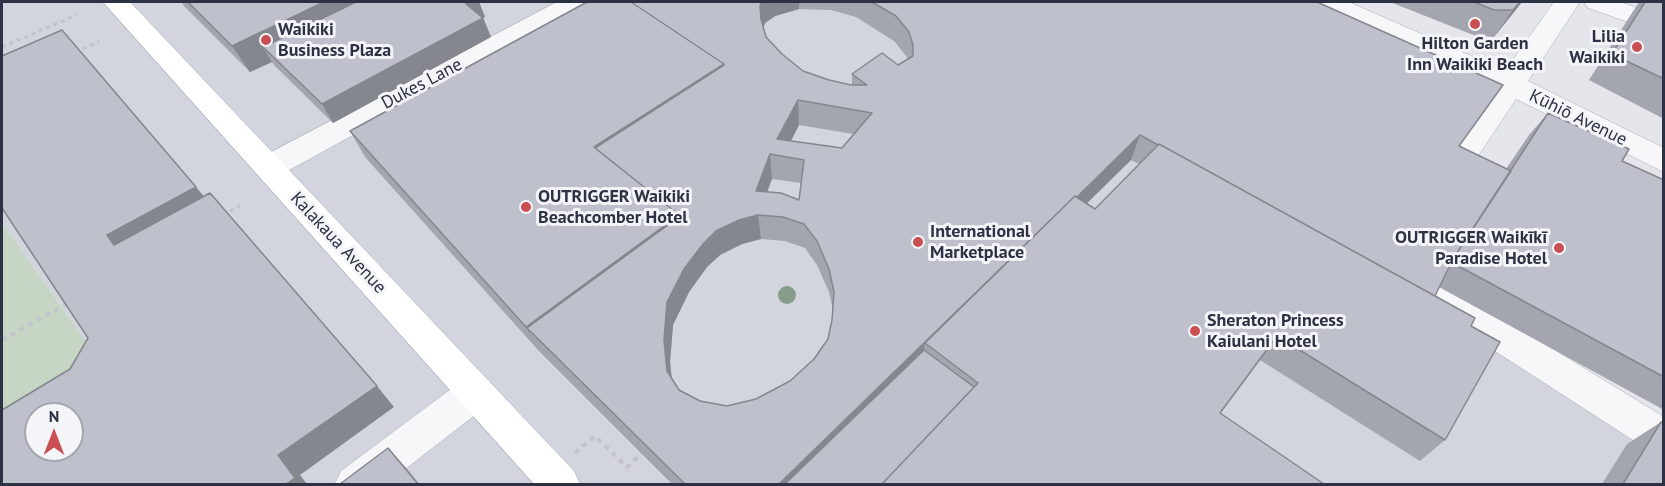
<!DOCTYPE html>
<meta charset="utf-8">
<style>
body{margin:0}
#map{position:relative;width:1665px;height:486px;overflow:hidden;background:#e4e6eb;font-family:"PT Sans",sans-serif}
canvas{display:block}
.frame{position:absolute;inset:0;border:3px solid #2c3143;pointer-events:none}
.north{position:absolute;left:24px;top:402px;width:60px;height:60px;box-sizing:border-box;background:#f4f5f8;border:2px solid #a4a7b0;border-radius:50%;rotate:0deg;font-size:16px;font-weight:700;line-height:24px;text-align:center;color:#2c3143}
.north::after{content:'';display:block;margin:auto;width:21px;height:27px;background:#ca4f52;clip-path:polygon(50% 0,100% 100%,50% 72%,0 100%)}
</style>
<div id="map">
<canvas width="1665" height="486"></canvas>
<div class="frame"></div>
<div class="north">N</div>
</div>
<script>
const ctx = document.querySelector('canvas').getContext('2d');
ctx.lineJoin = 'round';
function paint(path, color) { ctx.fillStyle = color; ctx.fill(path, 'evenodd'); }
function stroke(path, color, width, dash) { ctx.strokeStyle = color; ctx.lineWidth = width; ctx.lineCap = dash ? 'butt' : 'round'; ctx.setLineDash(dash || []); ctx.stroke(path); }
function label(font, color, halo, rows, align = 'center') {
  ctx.font = font + ' "PT Sans",sans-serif'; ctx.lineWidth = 6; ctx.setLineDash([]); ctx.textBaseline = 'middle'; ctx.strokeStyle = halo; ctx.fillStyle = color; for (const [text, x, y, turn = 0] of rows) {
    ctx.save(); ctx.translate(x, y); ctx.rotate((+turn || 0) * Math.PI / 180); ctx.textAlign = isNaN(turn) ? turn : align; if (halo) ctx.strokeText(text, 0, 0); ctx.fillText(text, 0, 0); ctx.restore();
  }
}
const built = new Path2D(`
 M2 2H877L1164 156 1663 448 1664 484H2V443L36 450H72V414L101 363 2 223Z`);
const green = new Path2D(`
 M2 223 101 363 2 443Z`);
const pathFar1 = new Path2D(`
 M2 47 77 15
 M76 53 99 41
 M223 215 241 205`);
const path = new Path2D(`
 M2 340 68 303
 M575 453 595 436 627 467 645 450`);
const minor = new Path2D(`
 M557 2H589L585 8 280 175 269 178 258 175 254 167 258 159Z
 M1315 2H1349L1505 71 1554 2H1580L1528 81 1664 148V172L1516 99 1460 183 1449 187 1438 183 1433 175 1438 167 1493 88 1319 8Z
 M1584 2C1602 0 1633 0 1644 15L1640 21 1631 23 1588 8Z
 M1428 276 1440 280 1664 417V456L1650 451 1416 300 1411 290 1416 280Z
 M476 375 489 380 495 392 489 404 386 484H335L341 471 463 380Z`);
const major = new Path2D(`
 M103 2H130L574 471 580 484H534Z`);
const trees = [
 [787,295]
];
const wall = new Path2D(`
 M181 2H479L485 17H483L491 37 333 123 275 66 272 62 250 72 185 7Z
 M587 2H1317L1459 146 1506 169 1529 135 1548 113 1622 161 1664 180V410L1439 287 1435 296 1471 326 1445 440 1420 461 1260 360 1220 414 1324 484H672L538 350 365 157 350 131ZM799 9 831 10 856 17 894 41 907 57V60L898 65 852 74V85L829 80 803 71 782 54 766 37 763 28 765 23 775 16ZM799 125 853 134 842 148 791 141ZM1131 160 1139 164 1095 209 1087 203ZM772 179 801 183 799 200 767 192ZM761 239 785 241 805 248 817 265 829 292 833 310 832 320 828 339 814 359 790 381 756 399 727 406 700 401 679 390 672 379 670 362 673 325 689 292 707 267 720 255 742 244Z
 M1390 2H1522L1494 37 1476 36Z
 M1639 2H1664V119L1589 80Z
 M1661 422 1664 484H1602L1627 444Z`);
const shadedWall = new Path2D(`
 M324 2H392L263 47 272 62 250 72 232 46Z
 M470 2H479L485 17 473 23 466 4Z
 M762 2H799V9L775 16 765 23 762 31 761 19 760 6Z
 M1520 2H1522L1494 37 1513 10Z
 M483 18 491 37 333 123 322 104Z
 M724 64 727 90 615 165 594 147Z
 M798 100 799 125 783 156 777 139Z
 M1140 135 1131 160 936 351 925 343 922 365 800 484H779Z
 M770 154 772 179 758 215 761 239 742 244 720 255 707 267 689 292 673 325 670 362 673 392 667 371 664 340 667 302 684 269 703 244 756 191Z
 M196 187 216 211 114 245 107 235Z
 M679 215 684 241 527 328 538 350 526 327Z
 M377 386 394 407 300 475 307 484H286L278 455Z
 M388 448 407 469 419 484H418Z`);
const building = new Path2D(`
 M188 2H324L232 46Z
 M356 2H470L466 4 483 18 322 104 263 47Z
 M587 2H631L724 64 594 147 679 215 526 327 350 131Z
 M631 2H762L760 6 761 19 766 37 782 54 803 71 829 80 851 85H867L852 74 882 53 898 65 913 56V45L909 32 896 16 872 2H1317L1503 85 1459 146 1511 171 1453 259 1435 296 1159 144 1158 145 1140 135 1077 197 1075 196 779 484H685L527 328 679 217 678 216 679 215 595 148 724 65 723 64H724ZM798 100 872 113 842 148 777 139ZM770 154 804 160 799 200 781 193 756 191ZM758 215 783 217 804 224 817 241 829 269 834 292 832 320 828 339 814 359 790 381 756 399 727 406 700 401 679 390 667 371 664 340 667 302 684 269 703 244 716 231 739 220Z
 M1474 2H1520L1513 10H1494Z
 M1645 2H1664V79L1612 54Z
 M62 30 196 187 107 235 114 245 210 193 377 386 278 455 295 478 286 484H2V410L70 369 88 338 2 208V56ZM36 414H72V450H36Z
 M1548 113 1629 149 1622 161 1664 180V377L1451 262Z
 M1159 144 1475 318 1471 326 1500 342 1445 440 1277 336 1220 413 1324 484H882L978 383 925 343 1075 196 1095 209Z
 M924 350 974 387 882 484H785Z
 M1661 422 1664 424V484H1623Z
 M388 448 418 484H340Z`);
const markers = [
 [1475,24,6,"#ca4f52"],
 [266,40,6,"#ca4f52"],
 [1637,47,6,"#ca4f52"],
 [526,207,6,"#ca4f52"],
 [918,242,6,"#ca4f52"],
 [1559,248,6,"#ca4f52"],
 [1195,331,6,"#ca4f52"]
];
const poiNames = [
 ["Waikiki",278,30],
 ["Business Plaza",278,51],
 ["Lilia",1625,37,"right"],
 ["Waikiki",1625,58,"right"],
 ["Hilton Garden",1475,44,"center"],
 ["Inn Waikiki Beach",1475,65,"center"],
 ["OUTRIGGER Waikiki",538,197],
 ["Beachcomber Hotel",538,218],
 ["International",930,232],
 ["Marketplace",930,253],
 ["OUTRIGGER Waikīkī",1547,238,"right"],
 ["Paradise Hotel",1547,259,"right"],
 ["Sheraton Princess",1207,321],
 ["Kaiulani Hotel",1207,342]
];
const streetNames = [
 ["Dukes Lane",422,84,-28],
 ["Kūhiō Avenue",1578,118,26],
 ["Kalakaua Avenue",338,243,47]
];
paint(built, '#d2d5dd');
paint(green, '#c7d5c5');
stroke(minor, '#a9acb5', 1);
stroke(major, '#a4a9b7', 1);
stroke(pathFar1, '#c2c4ca', 3, [4, 4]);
stroke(path, '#c2c4ca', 4, [5, 5]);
paint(minor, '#f7f7fa');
paint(major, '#fff');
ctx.fillStyle = '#889c8a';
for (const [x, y] of trees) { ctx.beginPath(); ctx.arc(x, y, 9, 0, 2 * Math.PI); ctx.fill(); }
paint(wall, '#a3a6af');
paint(shadedWall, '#85878e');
paint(building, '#bec1cb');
stroke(building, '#85878e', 1.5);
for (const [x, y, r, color] of markers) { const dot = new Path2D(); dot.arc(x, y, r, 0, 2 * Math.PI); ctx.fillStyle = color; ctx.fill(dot); stroke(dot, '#f4f5f8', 2); }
label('bold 18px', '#2c3143', '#f4f5f8', poiNames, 'left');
label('18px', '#2c3143', '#f4f5f8', streetNames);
</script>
